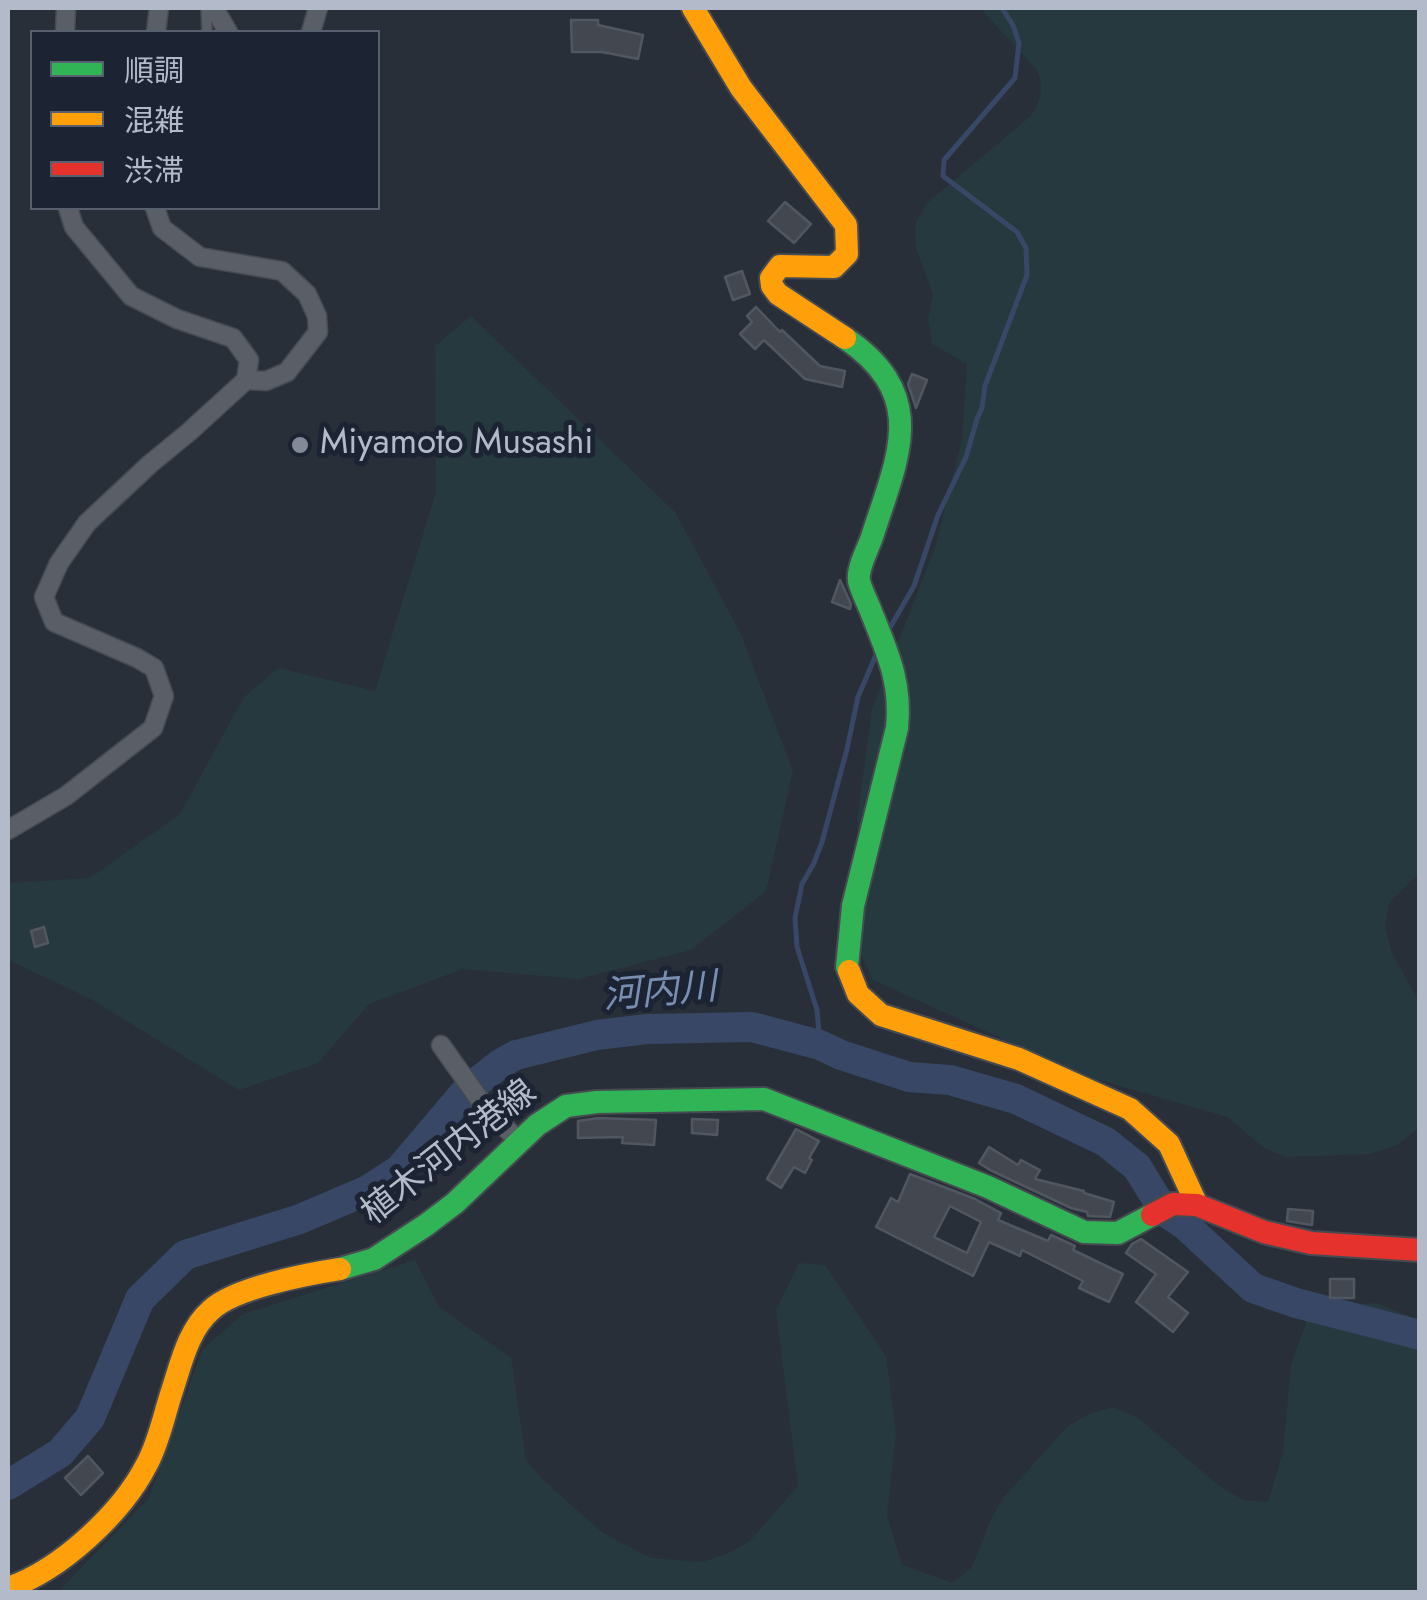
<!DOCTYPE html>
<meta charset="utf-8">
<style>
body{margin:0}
#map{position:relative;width:1427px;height:1600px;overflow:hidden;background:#292f39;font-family:Jost,"Noto Sans JP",sans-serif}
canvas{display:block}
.frame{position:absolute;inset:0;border:10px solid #b3baca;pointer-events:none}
.legend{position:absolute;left:30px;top:30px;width:350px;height:180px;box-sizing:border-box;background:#1c2434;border:2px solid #586070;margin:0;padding:12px 18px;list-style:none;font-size:30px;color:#b3baca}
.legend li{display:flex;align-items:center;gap:20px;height:50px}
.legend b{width:50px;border:2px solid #586070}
</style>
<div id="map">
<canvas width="1427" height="1600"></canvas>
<div class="frame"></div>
<ul class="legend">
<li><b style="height:12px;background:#30b455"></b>順調</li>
<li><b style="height:12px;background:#ff9f0a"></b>混雑</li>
<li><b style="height:12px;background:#e5322d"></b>渋滞</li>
</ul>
</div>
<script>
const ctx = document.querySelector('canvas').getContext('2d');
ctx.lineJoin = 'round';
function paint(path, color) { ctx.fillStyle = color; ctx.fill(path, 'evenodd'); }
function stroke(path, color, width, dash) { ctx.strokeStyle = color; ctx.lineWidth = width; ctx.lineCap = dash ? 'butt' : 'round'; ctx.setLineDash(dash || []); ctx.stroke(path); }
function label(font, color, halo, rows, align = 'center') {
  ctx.font = font + ' Jost,"Noto Sans JP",sans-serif'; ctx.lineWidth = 10; ctx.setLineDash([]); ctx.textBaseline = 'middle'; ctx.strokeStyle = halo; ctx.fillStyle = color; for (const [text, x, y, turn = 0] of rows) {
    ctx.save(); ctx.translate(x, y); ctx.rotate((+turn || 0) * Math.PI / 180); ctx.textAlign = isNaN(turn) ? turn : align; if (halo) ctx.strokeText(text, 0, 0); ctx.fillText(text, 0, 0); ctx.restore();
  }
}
const green = new Path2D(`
 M980 8H1419L1420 872 1389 903 1385 927 1392 953 1419 1002 1420 1124 1416 1130 1397 1145 1369 1154 1288 1157 1265 1149 1228 1117 1082 1075 873 980 862 957 857 820 872 709 935 548 962 440 967 364 932 344 928 319 933 294 916 248 915 224 927 203 1031 116C1041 102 1044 86 1037 70Z
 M471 316 675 512 740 632 793 771 766 891 691 950 578 979 463 969 369 1004 318 1063 239 1090 91 999 8 960V883L90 878 180 814 244 697 278 668 375 691 436 492 435 346Z
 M415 1260 439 1307 511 1358 526 1460 543 1480 603 1533 651 1558 702 1562 727 1554 749 1542 798 1486 776 1310 799 1263 825 1265 886 1356 896 1433 887 1515 902 1565 953 1583 972 1567 991 1519 1004 1497 1067 1427 1089 1414 1113 1407 1138 1418 1221 1487 1243 1500 1268 1502 1283 1452 1291 1364 1312 1307 1376 1303 1419 1320V1592H58L149 1498 202 1350 243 1314Z`);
const stream = new Path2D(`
 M888 631 914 586 938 515 966 457 977 419 982 408 985 386 1027 275 1026 248 1017 232 943 176 944 160 1015 78 1019 43 1013 25 1002 8
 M820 1045 817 1010 797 947 795 918 802 884 814 863 822 842 847 749 858 697 878 650`);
const river = new Path2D(`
 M8 1485 60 1453 90 1418 140 1299 185 1255 300 1219 368 1190 400 1169 466 1091 500 1064 516 1055 597 1035 647 1029 752 1027 820 1045 841 1055 909 1077 950 1080 1016 1099 1106 1142 1137 1167 1164 1211 1185 1225 1253 1288 1296 1303 1420 1335`);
const building = new Path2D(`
 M571 20H598V25L643 35 638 59 602 52H572Z
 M785 202 811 224 794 243 768 221Z
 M742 271 750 294 733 300 725 277Z
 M756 307 780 332 782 330 820 366 845 371 842 387 805 379 764 340 755 349 740 334 752 322 747 316Z
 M912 374 927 380 916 408 908 384Z
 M840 580 851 604 850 609 832 602Z
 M44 927 48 943 35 947 31 931Z
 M598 1118 656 1120 654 1145 622 1143 623 1137 578 1138V1121Z
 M692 1119 718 1120 717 1135 692 1133Z
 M796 1129 819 1141 809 1158 812 1160 805 1173 794 1167 781 1188 767 1179Z
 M989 1147 1018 1165 1021 1160 1040 1170 1035 1179 1084 1191V1193L1114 1202 1110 1217 1088 1216 1087 1212 1071 1208 990 1170 979 1163Z
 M910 1174 975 1199 1001 1213 998 1220 1048 1241 1051 1235 1075 1246 1073 1250 1123 1274 1109 1302 1079 1288 1083 1281 1022 1250 1020 1256 989 1242 973 1276 876 1227 891 1198 898 1202ZM950 1206 981 1222 967 1253 934 1237Z
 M1288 1209 1313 1211 1312 1225 1287 1221Z
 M1141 1239 1188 1272 1168 1297 1188 1313 1173 1332 1136 1302 1156 1274 1126 1253 1132 1244Z
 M1330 1279H1354V1298H1330Z
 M88 1456 103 1473 81 1495 65 1478Z`);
const lane = new Path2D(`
 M206 8 207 32`);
const street = new Path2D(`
 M214 8 228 32
 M65 32 66 8
 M156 32 159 8
 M311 32 318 8
 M155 208 162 228 200 257 282 271 307 294 317 316 318 332 287 372 266 381 246 380
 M8 830 66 796 153 728 164 696 154 668 137 658 54 622 44 597 59 563 87 523 150 464 189 432 246 380 249 360 233 338 177 319 131 296 74 227 68 208
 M441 1045 487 1110 519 1141`);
const fast = new Path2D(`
 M845 338C930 396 898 456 872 537 868 549 857 568 859 581 861 590 867 601 870 609 887 652 902 682 897 728L853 906 847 967 849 971
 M340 1269 374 1259 426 1225 455 1203 537 1125 566 1106 597 1102 764 1099 988 1187 1084 1232 1118 1233 1152 1215`);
const slow = new Path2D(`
 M693 8 741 88 846 225 847 254 834 267 780 266 771 278 772 286 778 294 845 338
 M849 971 858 994 881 1015 1019 1059 1130 1109 1169 1144 1197 1205
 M8 1588C61 1570 122 1513 147 1464 159 1442 164 1415 172 1391 181 1364 188 1330 211 1310 234 1288 307 1274 340 1269`);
const jam = new Path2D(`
 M1152 1215 1173 1204 1197 1205 1264 1232 1311 1243 1420 1250`);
const markers = [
 [300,445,10,"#838997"]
];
const poiNames = [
 ["Miyamoto Musashi",320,445]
];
const streetNames = [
 ["植木河内港線",450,1154,-38]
];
const waterNames = [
 ["河内川",660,994,-5]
];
paint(green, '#26393f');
stroke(stream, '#374765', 5);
stroke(river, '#374765', 30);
paint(building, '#424750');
stroke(building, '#515760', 2.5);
stroke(lane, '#464a51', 12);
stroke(street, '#464a51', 21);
stroke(fast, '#464a51', 26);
stroke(slow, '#464a51', 26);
stroke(jam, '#464a51', 26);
stroke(lane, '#5a5e66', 9);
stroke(street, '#5a5e66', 18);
stroke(fast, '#30b455', 22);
stroke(slow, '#ff9f0a', 22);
stroke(jam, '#e5322d', 22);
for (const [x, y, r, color] of markers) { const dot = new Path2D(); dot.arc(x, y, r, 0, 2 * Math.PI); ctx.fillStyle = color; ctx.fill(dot); stroke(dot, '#1c2434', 4); }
label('35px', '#b3baca', '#1c2434', poiNames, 'left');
label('35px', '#b3baca', '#1c2434', streetNames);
label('italic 38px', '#7a8eb2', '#1c2434', waterNames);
</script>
